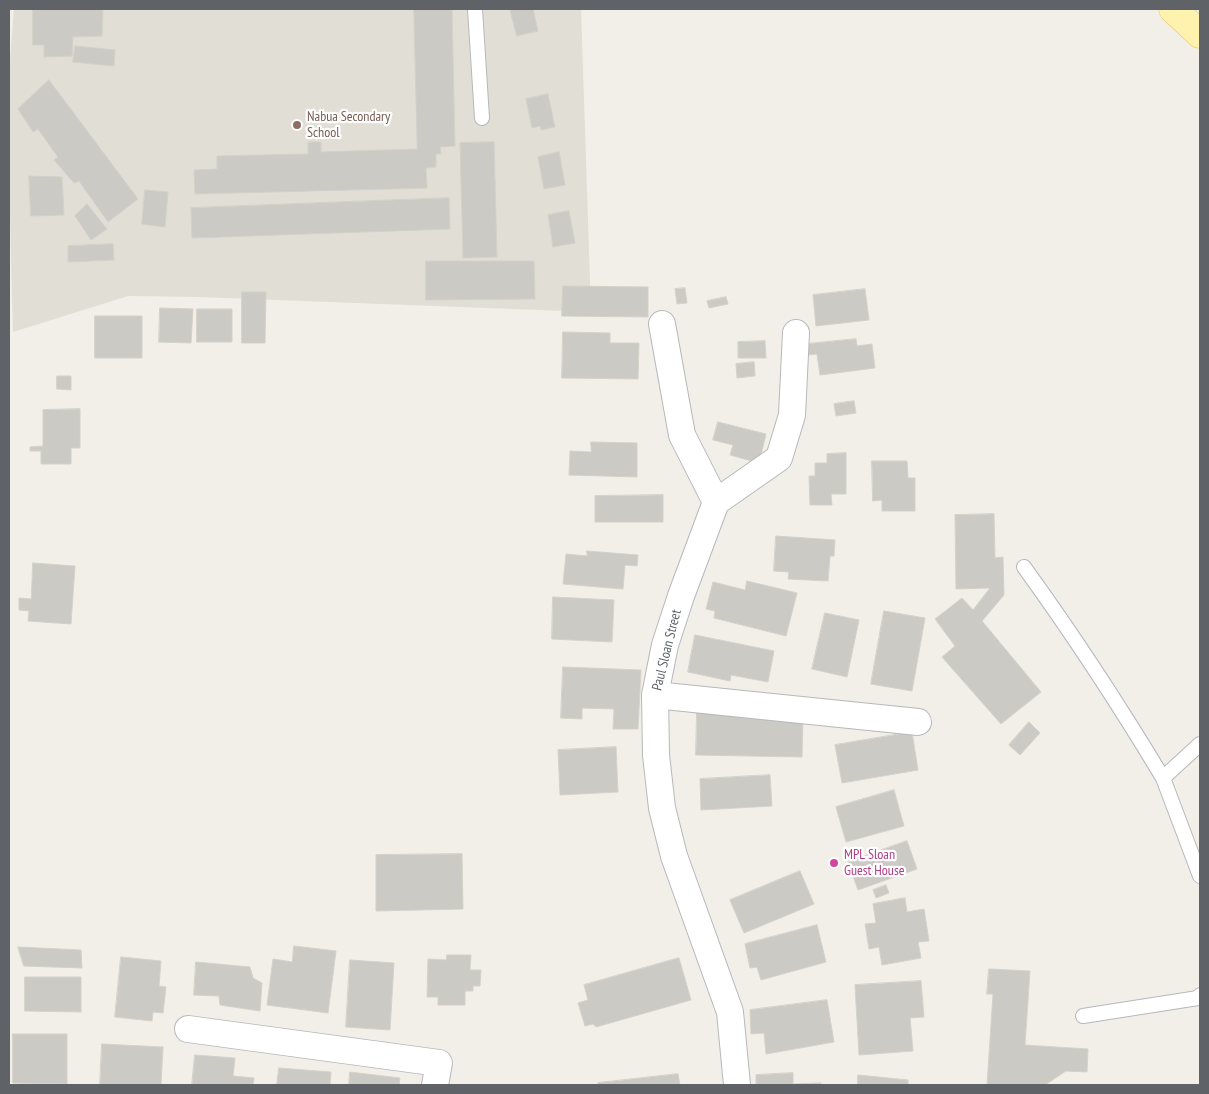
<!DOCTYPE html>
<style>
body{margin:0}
#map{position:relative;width:1209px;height:1094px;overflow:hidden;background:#f1efe8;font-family:"PT Sans Narrow",sans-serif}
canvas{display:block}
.frame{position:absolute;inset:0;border:10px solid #5f6368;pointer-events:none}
</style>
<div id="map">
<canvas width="1209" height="1094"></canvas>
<div class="frame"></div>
</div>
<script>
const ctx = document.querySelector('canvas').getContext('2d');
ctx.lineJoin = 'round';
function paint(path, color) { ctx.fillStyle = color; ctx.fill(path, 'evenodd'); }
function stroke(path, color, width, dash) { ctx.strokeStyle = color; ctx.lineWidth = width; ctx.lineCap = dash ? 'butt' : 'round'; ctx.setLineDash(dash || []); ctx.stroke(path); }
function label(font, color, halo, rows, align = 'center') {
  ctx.font = font + ' "PT Sans Narrow",sans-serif'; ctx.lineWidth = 4.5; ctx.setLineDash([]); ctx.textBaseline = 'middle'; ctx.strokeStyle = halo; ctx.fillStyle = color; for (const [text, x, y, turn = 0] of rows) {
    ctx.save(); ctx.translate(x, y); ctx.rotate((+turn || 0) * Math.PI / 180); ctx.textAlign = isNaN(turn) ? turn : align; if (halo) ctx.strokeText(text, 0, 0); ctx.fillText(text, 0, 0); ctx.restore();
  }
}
const education = new Path2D(`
 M14 9H581L591 312 199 297 128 296 13 332 9 177V73Z`);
const building = new Path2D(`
 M33 9H103L102 36 73 37 72 56 44 57V45H33Z
 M414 9H452L455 146 440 147 441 154H436V167L426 168 427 188 195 194 194 170 217 169V156L308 154V142H321V152L417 149Z
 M510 9H533L538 31 517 36Z
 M75 46 115 50 114 66 73 62Z
 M49 80 138 199 108 222 79 181 74 183 54 160 58 157 38 129 33 132 18 109Z
 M548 94 555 127 541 130 540 126 532 128 526 99Z
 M494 142 497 257 463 258 460 143Z
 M559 152 565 185 544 189 538 157Z
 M29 176 62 177 64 215 31 216Z
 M145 190 168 192 165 227 142 224Z
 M449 198 450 229 192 238 191 208Z
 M87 204 107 229 91 240 75 216Z
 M569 211 575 243 553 247 548 215Z
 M113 244 114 260 68 262V246Z
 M426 261H534L535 299 426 300Z
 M563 286 648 287V317L562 316Z
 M685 288 687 303 677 304 675 289Z
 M865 289 869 320 816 326 813 295Z
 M242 292H266L265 343H242Z
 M726 297 728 304 709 308 707 301Z
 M160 308 193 309 191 343 159 342Z
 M197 309H232V342H197Z
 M95 316H142V358H95Z
 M563 332 610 333V343H639L638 379 562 378Z
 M856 339 857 346 872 344 875 368 820 375 817 354 808 355 807 344Z
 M765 341 766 358H738V342Z
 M754 362 755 376 737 378 736 364Z
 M57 376H71V390L57 389Z
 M854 401 856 413 836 416 834 404Z
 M80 409V448H71V464H41V451H30V447L43 446V410Z
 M718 422 766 434 759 463 730 455 733 445 713 440Z
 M591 442 637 443V477L569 475 570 451 591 452Z
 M846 453V494H831L832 505H810L809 476H815V463H827V454Z
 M872 461H907L908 478H915V511H882V500L873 501Z
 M663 495V522H595V496Z
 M994 514 995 558 1003 557 1004 595 982 621 1041 692 1001 724 942 657 955 646 935 619 962 598 973 610 990 588 956 589 955 515Z
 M776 536 835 540 834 556H830L828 581 788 579 789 572 774 571Z
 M587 551 638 555 637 566 625 565 623 589 563 584 566 554 587 556Z
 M33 563 75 566 71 624 28 621 29 611 19 610V598L31 599Z
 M747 581 797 593 786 636 714 618 715 611 706 609 713 582 745 590Z
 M553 597 614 600 612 642 552 639Z
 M884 611 925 618 912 691 871 684Z
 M825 613 859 620 847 677 812 669Z
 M695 635 774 651 768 682 731 675 730 681 688 672Z
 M563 667 641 670 638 729H613L614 709 582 708V719L561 718Z
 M697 712 803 714 802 757 696 755Z
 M1029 722 1040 733 1020 755 1009 745Z
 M912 732 918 770 842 783 835 745Z
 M616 747 618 792 560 795 558 750Z
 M770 775 772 806 701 810 700 779Z
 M894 790 904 826 846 842 836 807Z
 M907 841 917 869 858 890 848 862Z
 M462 854 463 909 376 911V855Z
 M800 871 814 904 744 933 730 900Z
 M886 885 889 893 876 898 873 890Z
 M905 898 907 912 924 909 929 941 918 942 921 958 882 965 879 947 869 949 865 924 876 923 873 904Z
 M817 925 826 962 761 980 757 967 750 968 745 944Z
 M294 946 336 951 328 1013 267 1005 273 959 292 962Z
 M18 947 81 950 82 968 24 966Z
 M447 955H471L470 970H481L480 986H473V991H465V1005H438V997H427L428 959 446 960Z
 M121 957 161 961 159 986 166 987 163 1013 153 1012 152 1021 115 1017Z
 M679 958 691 1000 596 1027 593 1024 585 1026 578 1003 588 1000 584 985Z
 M350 960 394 963 390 1030 346 1027Z
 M196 962 250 967 253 978 262 983 260 1011 220 1005 219 996 194 995Z
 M989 969 1030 971 1025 1045 1088 1049 1087 1072 1066 1071 1045 1085H987L993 994H987Z
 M25 977H81V1012L25 1011Z
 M921 981 924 1017 910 1018 913 1051 859 1055 855 985Z
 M827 1000 834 1042 766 1054 764 1033 751 1034 750 1010Z
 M13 1034H67V1084L13 1083Z
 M102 1044 163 1047 161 1085H100Z
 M195 1055 235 1058 233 1076 254 1078 253 1085H192Z
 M279 1068 331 1072 330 1085H277Z
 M350 1072 400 1078 399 1085H349Z
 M793 1073V1084L821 1083V1085H756V1075Z
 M678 1074 680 1085H598V1083Z
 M858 1075 908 1080V1085H858Z`);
const lane = new Path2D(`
 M475 9 482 118
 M1024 567C1074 636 1119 705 1163 778
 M1200 744 1163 778 1200 876
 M1083 1016 1198 998 1200 995`);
const street = new Path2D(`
 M662 324 682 435 716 502
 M655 695 918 722
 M188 1029 439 1063 435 1085
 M737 1085 730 1012 674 856 662 808 656 755 655 695 665 645 681 596 716 502 779 458 792 415 796 333`);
const primary = new Path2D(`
 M1173 9 1200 34`);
const markers = [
 [297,125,5,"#8d6e63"],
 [834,863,5,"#d1479c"]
];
const educationNames = [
 ["Nabua Secondary",307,117],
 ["School",307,133]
];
const streetNames = [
 ["Paul Sloan Street",667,650,-76]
];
const hotelNames = [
 ["MPL Sloan",844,855],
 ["Guest House",844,871]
];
paint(education, '#e1ded6');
paint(building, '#cccac5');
stroke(building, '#d6d1c6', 1);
stroke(lane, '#b5b8bc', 16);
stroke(street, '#b5b8bc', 28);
stroke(primary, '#f2c960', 29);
stroke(lane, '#fff', 14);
stroke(street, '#fff', 26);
stroke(primary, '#fff2af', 28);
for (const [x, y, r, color] of markers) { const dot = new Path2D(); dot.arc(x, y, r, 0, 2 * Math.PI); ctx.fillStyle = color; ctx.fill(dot); stroke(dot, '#fff', 2); }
label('14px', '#785e54', '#fff', educationNames, 'left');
label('14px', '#5f6368', '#fff', streetNames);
label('14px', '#b23c85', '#fff', hotelNames, 'left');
</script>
